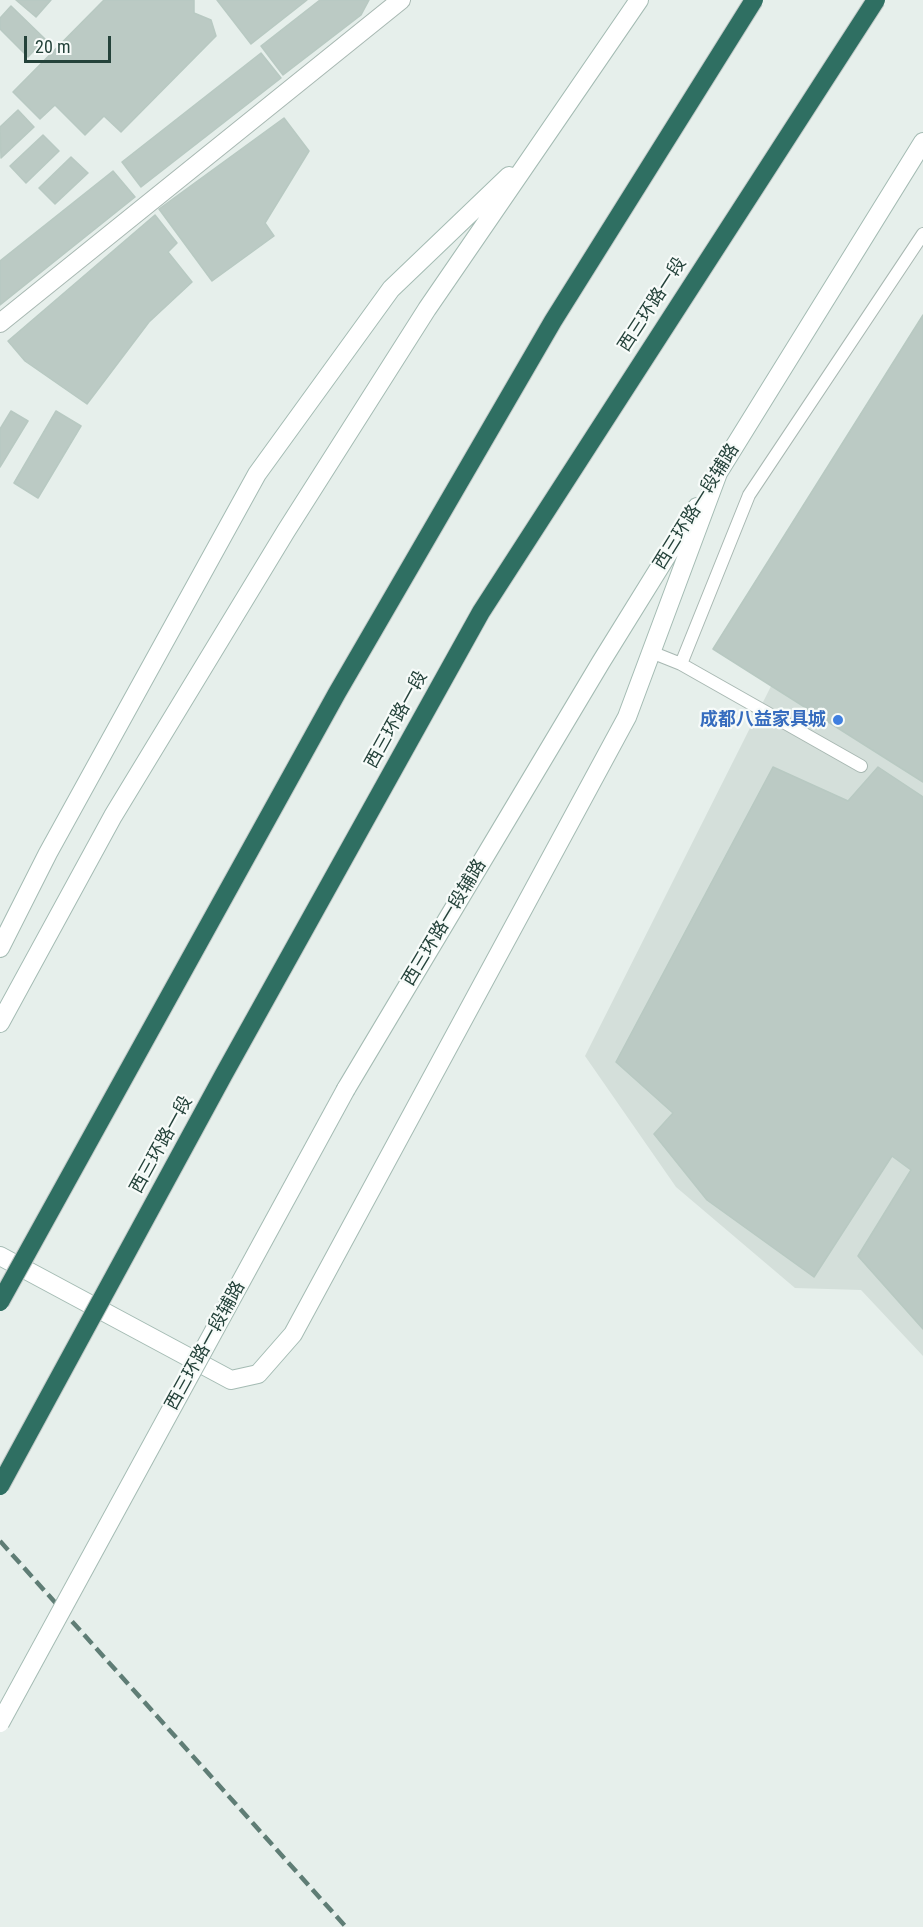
<!DOCTYPE html>
<meta charset="utf-8">
<style>
body{margin:0}
#map{position:relative;width:923px;height:1927px;overflow:hidden;background:#e6efeb;font-family:"Roboto Condensed",sans-serif}
canvas{display:block}
.scale{position:absolute;left:24px;top:36px;width:87px;height:27px;box-sizing:border-box;border:3px solid #24423a;border-top:0;padding-left:8px;font-size:18px;line-height:21px;white-space:nowrap;color:#24423a;-webkit-text-stroke:4px #f7fbf9;paint-order:stroke}
</style>
<div id="map">
<canvas width="923" height="1927"></canvas>
<div class="scale">20 m</div>
</div>
<script>
const ctx = document.querySelector('canvas').getContext('2d');
ctx.lineJoin = 'round';
function paint(path, color) { ctx.fillStyle = color; ctx.fill(path, 'evenodd'); }
function stroke(path, color, width, dash) { ctx.strokeStyle = color; ctx.lineWidth = width; ctx.lineCap = dash ? 'butt' : 'round'; ctx.setLineDash(dash || []); ctx.stroke(path); }
function label(font, color, halo, rows, align = 'center') {
  ctx.font = font + ' "Roboto Condensed","Noto Sans SC",sans-serif'; ctx.lineWidth = 4.5; ctx.setLineDash([]); ctx.textBaseline = 'middle'; ctx.strokeStyle = halo; ctx.fillStyle = color; for (const [text, x, y, turn = 0] of rows) {
    ctx.save(); ctx.translate(x, y); ctx.rotate((+turn || 0) * Math.PI / 180); ctx.textAlign = isNaN(turn) ? turn : align; if (halo) ctx.strokeText(text, 0, 0); ctx.fillText(text, 0, 0); ctx.restore();
  }
}
const built = new Path2D(`
 M923 384V1356L861 1290 795 1288 676 1187 585 1056Z`);
const building = new Path2D(`
 M16 0H51L36 17Z
 M104 0H194V13L211 20 216 36 121 132 104 116 85 135 55 105 40 119 13 92Z
 M217 0H307L251 44Z
 M320 0H369L361 15 283 75 261 46Z
 M11 6 45 39 28 57 0 29V18Z
 M261 53 281 78 141 187 122 162Z
 M18 110 34 127 1 158 0 127Z
 M284 118 309 151 265 223 274 236 212 281 159 209Z
 M43 135 59 151 26 183 10 166Z
 M71 157 88 173 55 204 39 188Z
 M113 171 135 197 0 305V261Z
 M155 215 177 243 168 252 192 282 149 322 87 404 25 361 8 341Z
 M923 315V782L713 649Z
 M11 411 28 421 0 467V429Z
 M56 411 81 426 38 498 14 483Z
 M773 767 848 801 878 767 923 797V1329L858 1256 911 1170 892 1156 814 1277 707 1200 654 1134 673 1113 616 1062Z`);
const lane = new Path2D(`
 M651 652 681 664 861 766
 M681 664 749 495 923 234`);
const street = new Path2D(`
 M0 323 401 0`);
const secondary = new Path2D(`
 M713 481 923 142
 M0 948 48 853 257 474 391 289 509 176
 M0 1023 113 816 286 531 427 309 639 0
 M346 1089 601 662 697 507
 M0 1256 231 1380 258 1374 293 1334 627 717 718 473`);
const rail = new Path2D(`
 M0 1541 346 1927`);
const secondaryBridge = new Path2D(`
 M0 1723 346 1089`);
const highwayBridge = new Path2D(`
 M0 1302 337 693 553 321 754 0
 M0 1486 224 1074 481 612 876 0`);
const markers = [
 [838,720,6,"#3f7fe0"]
];
const streetNames = [
 ["西三环路一段",653,305,-57],
 ["西三环路一段辅路",697,507,-58],
 ["西三环路一段",397,720,-61],
 ["西三环路一段辅路",445,923,-59],
 ["西三环路一段",162,1145,-61],
 ["西三环路一段辅路",206,1346,-61]
];
const shopNames = [
 ["成都八益家具城",826,720]
];
paint(built, '#d4dfda');
paint(building, '#bbcac4');
stroke(building, '#b8c9c2', 1.5);
stroke(lane, '#a8b8b2', 14);
stroke(street, '#a8b8b2', 20);
stroke(secondary, '#a4bbb3', 20);
stroke(lane, '#fff', 12);
stroke(street, '#fff', 18);
stroke(secondary, '#fff', 18);
stroke(rail, '#5f7d75', 4.5, [12, 6]);
stroke(secondaryBridge, '#a4bbb3', 20, []);
stroke(highwayBridge, '#c2cac8', 20, []);
stroke(secondaryBridge, '#fff', 18);
stroke(highwayBridge, '#2f6f62', 18);
for (const [x, y, r, color] of markers) { const dot = new Path2D(); dot.arc(x, y, r, 0, 2 * Math.PI); ctx.fillStyle = color; ctx.fill(dot); stroke(dot, '#f7fbf9', 2); }
label('18px', '#24423a', '#f7fbf9', streetNames);
label('bold 18px', '#366cbe', '#f7fbf9', shopNames, 'right');
</script>
